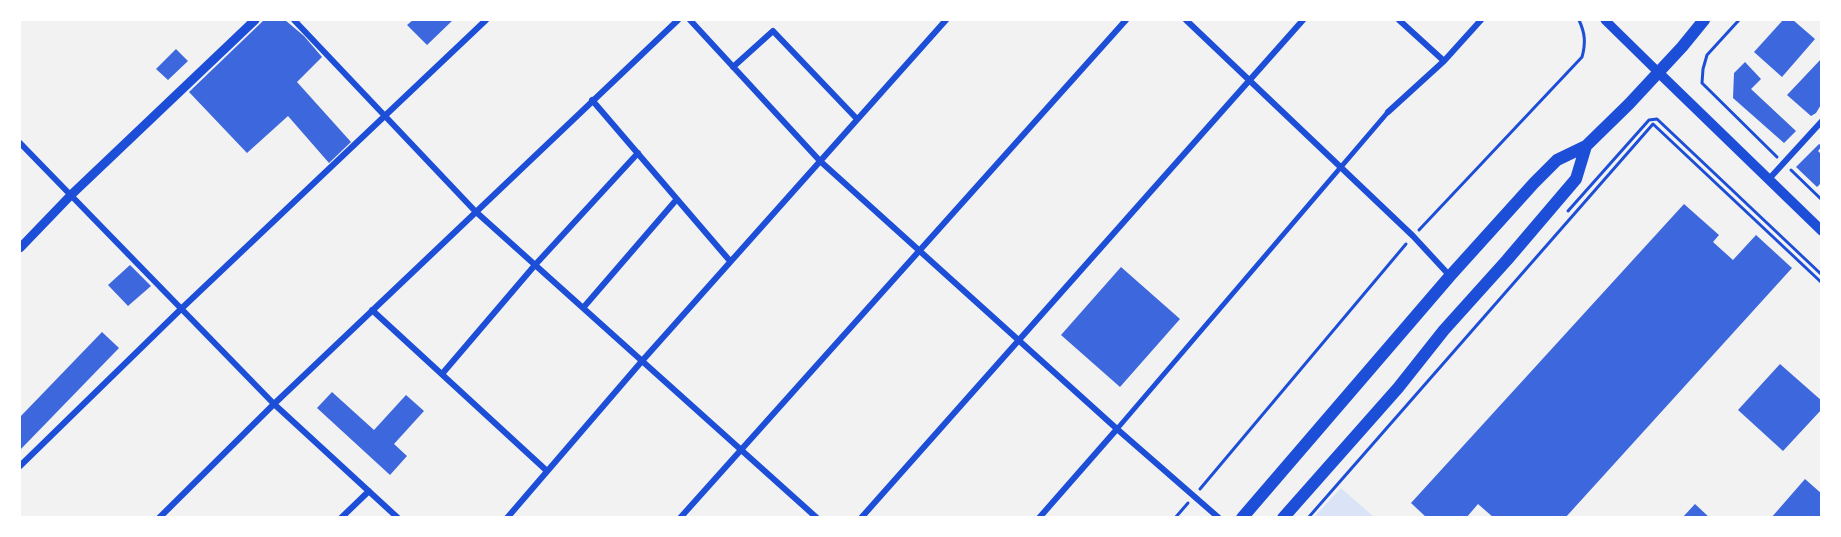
<!DOCTYPE html>
<style>
body{margin:0}
#map{position:relative;width:1841px;height:537px;overflow:hidden;background:#f2f2f2;font-family:Manrope,sans-serif}
canvas{display:block}
.frame{position:absolute;inset:0;border:21px solid #fff;pointer-events:none}
</style>
<div id="map">
<canvas width="1841" height="537"></canvas>
<div class="frame"></div>
</div>
<script>
const ctx = document.querySelector('canvas').getContext('2d');
ctx.lineJoin = 'round';
function paint(path, color) { ctx.fillStyle = color; ctx.fill(path, 'evenodd'); }
function stroke(path, color, width, dash) { ctx.strokeStyle = color; ctx.lineWidth = width; ctx.lineCap = dash ? 'butt' : 'round'; ctx.setLineDash(dash || []); ctx.stroke(path); }
const green = new Path2D(`
 M1341 488 1374 517H1314Z`);
const building = new Path2D(`
 M264 20H285L304 36 322 57 297 82 351 142 329 163 288 116 247 153 189 92Z
 M413 20H453L427 45 407 25Z
 M1783 20H1793L1815 39 1782 77 1754 52Z
 M176 49 188 61 168 80 156 69Z
 M1822 58V103L1816 113 1811 116 1787 95Z
 M1745 62 1761 79 1751 89 1796 131 1784 143 1733 98 1734 73Z
 M1819 144 1822 146 1818 151 1822 155V182L1817 187 1796 167Z
 M1684 204 1719 235 1713 242 1733 260 1756 235 1792 268 1565 518H1494L1478 504 1466 518H1427L1411 503Z
 M130 265 151 286 128 306 108 285Z
 M1121 267 1180 319 1120 387 1061 335Z
 M102 332 119 348 20 450V417Z
 M1780 364 1822 401V409L1783 451 1738 410Z
 M332 392 374 430 406 395 424 411 394 444 407 456 390 475 317 408Z
 M1805 479 1822 494V518H1771Z
 M1695 504 1710 518H1682Z`);
const path = new Path2D(`
 M1739 20 1707 55 1703 69 1702 83 1777 157
 M1791 170 1822 200
 M1568 211 1649 120 1657 119 1822 275
 M1419 230 1582 57C1586 43 1585 33 1579 20
 M1200 489 1406 244
 M1175 518 1188 503
 M1308 518 1653 124 1822 283`);
const pedestrian = new Path2D(`
 M1117 429 1388 112`);
const minor = new Path2D(`
 M294 20 475 211 817 518
 M690 20 820 161 1117 429 1219 518
 M1186 20 1413 236 1450 276
 M1399 20 1444 61
 M733 67 773 31 857 119
 M592 100 730 261
 M1388 112 1444 61 1481 20
 M20 143 274 404 398 518
 M1769 179 1822 121
 M583 308 677 199
 M372 310 547 471
 M442 374 535 265 638 153
 M20 466 181 309 486 20
 M159 518 274 404 678 20
 M341 518 369 491
 M507 518 642 361 946 20
 M680 518 1126 20
 M861 518 1303 20
 M1039 518 1117 429`);
const tertiary = new Path2D(`
 M1605 20 1658 72
 M20 248 71 195 255 20`);
const secondary = new Path2D(`
 M1658 72 1822 231`);
const primary = new Path2D(`
 M1242 518 1450 276 1534 183 1557 160 1586 146 1629 104 1682 47 1704 20
 M1283 518 1398 388 1444 330 1507 260 1576 179 1586 146`);
paint(green, '#dbe4f7');
paint(building, '#3d67dc');
stroke(path, '#1d4ed8', 3);
stroke(pedestrian, '#1d4ed8', 5);
stroke(minor, '#1d4ed8', 6);
stroke(tertiary, '#1d4ed8', 9);
stroke(secondary, '#1d4ed8', 10);
stroke(primary, '#1d4ed8', 12);
</script>
